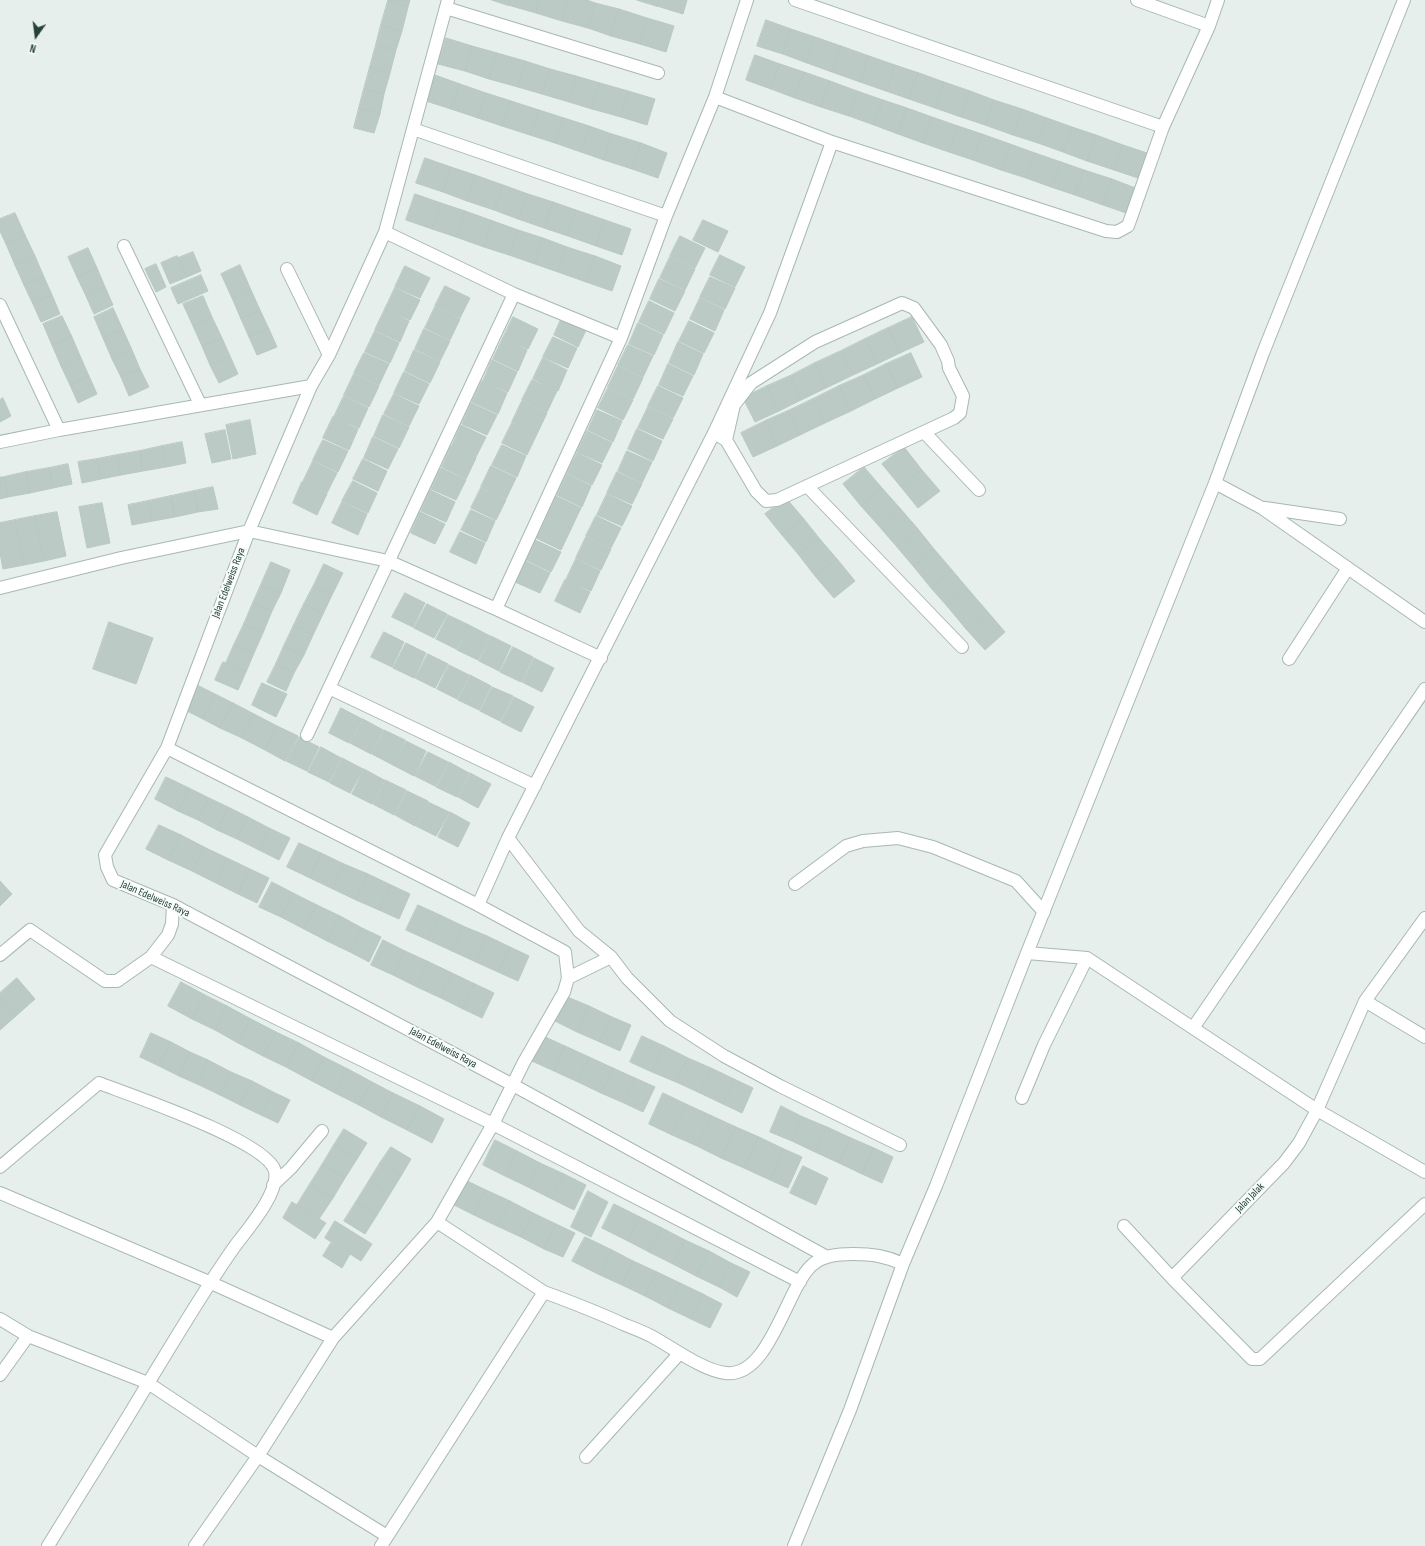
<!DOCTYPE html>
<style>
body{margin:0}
#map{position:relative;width:1425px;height:1546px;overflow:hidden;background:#e6efeb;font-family:"Sofia Sans Condensed",sans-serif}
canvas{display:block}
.north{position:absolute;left:16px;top:16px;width:40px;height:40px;-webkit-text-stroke:3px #f7fbf9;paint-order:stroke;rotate:194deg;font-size:11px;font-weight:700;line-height:16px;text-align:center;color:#24423a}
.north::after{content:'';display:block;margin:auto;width:14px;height:18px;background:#24423a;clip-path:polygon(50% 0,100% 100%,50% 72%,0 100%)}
</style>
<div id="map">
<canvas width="1425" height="1546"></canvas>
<div class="north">N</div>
</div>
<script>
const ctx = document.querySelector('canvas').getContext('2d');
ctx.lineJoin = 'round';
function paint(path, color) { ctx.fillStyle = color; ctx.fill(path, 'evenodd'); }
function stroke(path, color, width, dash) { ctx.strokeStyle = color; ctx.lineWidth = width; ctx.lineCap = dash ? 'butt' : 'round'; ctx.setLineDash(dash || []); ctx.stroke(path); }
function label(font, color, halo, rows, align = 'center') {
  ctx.font = font + ' "Sofia Sans Condensed",sans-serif'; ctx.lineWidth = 4; ctx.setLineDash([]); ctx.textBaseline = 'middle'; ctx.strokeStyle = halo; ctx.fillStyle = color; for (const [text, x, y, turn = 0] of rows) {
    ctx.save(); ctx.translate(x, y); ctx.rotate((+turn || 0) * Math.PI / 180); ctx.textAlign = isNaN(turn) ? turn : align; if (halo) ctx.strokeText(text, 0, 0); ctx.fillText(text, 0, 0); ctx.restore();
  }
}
const building = new Path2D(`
 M388 0H410L408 7 388 1Z
 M492 0H510L508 5Z
 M510 0H540L536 13 508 5Z
 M540 0H568L562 21 536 13Z
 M568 0H587L595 3 588 28 562 21Z
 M637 0H658L657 6Z
 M658 0H687L683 14 657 6Z
 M388 1 408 7 402 31 381 25Z
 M595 3 619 9 611 36 588 28Z
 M619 9 647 18 640 44 611 36Z
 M647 18 674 26 666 52 640 44Z
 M766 20 791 29 783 54 757 46Z
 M381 25 402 31 396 50 376 45Z
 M791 29 815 37 807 63 783 54Z
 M815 37 841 46 832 72 807 63Z
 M446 38 472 46 465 71 438 64Z
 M376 45 396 50 390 73 370 67Z
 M472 46 497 53 489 79 465 71Z
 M841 46 869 56 860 82 832 72Z
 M497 53 525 61 518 87 489 79Z
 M755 55 780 64 771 89 746 80Z
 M869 56 895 65 886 91 860 82Z
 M525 61 550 69 542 94 518 87Z
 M780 64 804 72 795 98 771 89Z
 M895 65 919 73 909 99 886 91Z
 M370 67 390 73 384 94 364 89Z
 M550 69 576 76 569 102 542 94Z
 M804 72 830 81 821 107 795 98Z
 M919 73 944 82 935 108 909 99Z
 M435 75 460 84 451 109 426 101Z
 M576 76 600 83 592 109 569 102Z
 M830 81 857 91 849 116 821 107Z
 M944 82 970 91 961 117 935 108Z
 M600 83 628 91 621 117 592 109Z
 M460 84 486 93 478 118 451 109Z
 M364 89 384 94 380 114 359 108Z
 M628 91 655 99 647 125 621 117Z
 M857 91 883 100 874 125 849 116Z
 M970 91 994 100 985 125 961 117Z
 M486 93 511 101 502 126 478 118Z
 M883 100 907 108 898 134 874 125Z
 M994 100 1022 109 1013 135 985 125Z
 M511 101 539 110 530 135 502 126Z
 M359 108 380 114 374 133 354 128Z
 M907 108 932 117 923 143 898 134Z
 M1022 109 1047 118 1038 143 1013 135Z
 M539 110 564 118 555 143 530 135Z
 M932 117 958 126 949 152 923 143Z
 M564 118 589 126 581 152 555 143Z
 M1047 118 1072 127 1063 152 1038 143Z
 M589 126 612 134 604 160 581 152Z
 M958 126 982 134 973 160 949 152Z
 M1072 127 1096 135 1087 161 1063 152Z
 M612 134 641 143 632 169 604 160Z
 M982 134 1010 144 1001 170 973 160Z
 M1096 135 1123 145 1114 170 1087 161Z
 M641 143 667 153 658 178 632 169Z
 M1010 144 1035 153 1026 178 1001 170Z
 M1123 145 1150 154 1141 179 1114 170Z
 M1035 153 1061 162 1051 187 1026 178Z
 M425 158 451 167 443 192 416 183Z
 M1061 162 1084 170 1075 195 1051 187Z
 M451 167 475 175 467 201 443 192Z
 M1084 170 1112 179 1103 205 1075 195Z
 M475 175 503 185 494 210 467 201Z
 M1112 179 1138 189 1129 214 1103 205Z
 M503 185 528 194 518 219 494 210Z
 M415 194 441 203 432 229 406 220Z
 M528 194 553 202 544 228 518 219Z
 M553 202 576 210 568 236 544 228Z
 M441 203 465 211 456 237 432 229Z
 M576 210 605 220 596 246 568 236Z
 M465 211 493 221 484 247 456 237Z
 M15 213 25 235 6 244 0 231V219Z
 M605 220 631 229 622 255 596 246Z
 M703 220 728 231 718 252 693 240Z
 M493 221 518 230 509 255 484 247Z
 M518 230 543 238 535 264 509 255Z
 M25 235 35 256 15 265 6 244Z
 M680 236 705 248 695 268 670 256Z
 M543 238 567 247 558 272 535 264Z
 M567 247 595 256 586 282 558 272Z
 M88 248 97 268 77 277 68 257Z
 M193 252 201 271 187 277 178 258Z
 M720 255 745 267 735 287 710 275Z
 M35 256 44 277 24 285 15 265Z
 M177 256 187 277 170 284 161 263Z
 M595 256 621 266 612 291 586 282Z
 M670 257 695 269 685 290 660 278Z
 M156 264 166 287 156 292 145 269Z
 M240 265 251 290 232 298 221 274Z
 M405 266 430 278 420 298 395 287Z
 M97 268 105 287 86 296 77 277Z
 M201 275 208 291 178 304 171 288Z
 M44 277 52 295 33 304 24 285Z
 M710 277 735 288 725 309 700 297Z
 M659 279 685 291 675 311 650 299Z
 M445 286 470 298 460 318 435 306Z
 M105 287 113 305 94 314 86 296Z
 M395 288 420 300 410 320 385 309Z
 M251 290 260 310 241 319 232 298Z
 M52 295 60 314 41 322 33 304Z
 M203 296 212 317 193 326 183 304Z
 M700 298 724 310 715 331 690 319Z
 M649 301 674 313 664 334 639 322Z
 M435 307 460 319 450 340 425 328Z
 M113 308 123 330 103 338 94 317Z
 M385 309 409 321 400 342 375 330Z
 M260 310 269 329 249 337 241 319Z
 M563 315 588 326 578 347 554 335Z
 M62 316 72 337 52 345 43 324Z
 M212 317 222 338 202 346 193 326Z
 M513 317 538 329 528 349 503 338Z
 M912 317 924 342 900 353 888 328Z
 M689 321 714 333 704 353 679 341Z
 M638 323 663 335 654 355 629 344Z
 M888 328 900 353 877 364 865 339Z
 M269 329 277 347 257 355 249 337Z
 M424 329 450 341 440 361 415 349Z
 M123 330 132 350 112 359 103 338Z
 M375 331 399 343 390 363 365 352Z
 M72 337 81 358 61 366 52 345Z
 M553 337 577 348 568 368 543 357Z
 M222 338 230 356 210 365 202 346Z
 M503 338 527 350 518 371 493 359Z
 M865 339 877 364 853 375 841 351Z
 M678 342 703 354 694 375 669 363Z
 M628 345 653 356 643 377 618 365Z
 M132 350 140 369 121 377 112 359Z
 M414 350 440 362 430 383 405 371Z
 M841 351 853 375 826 388 815 363Z
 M364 353 389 364 379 385 354 373Z
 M911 353 922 377 898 388 886 364Z
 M230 356 238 374 219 383 210 365Z
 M81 358 89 376 70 385 61 366Z
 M543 358 567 370 558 391 533 379Z
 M492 360 517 372 508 392 483 381Z
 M815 363 826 388 801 400 790 376Z
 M668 364 693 376 683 396 659 385Z
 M886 364 898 388 875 399 864 375Z
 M618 366 643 378 633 399 608 387Z
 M140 369 149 387 129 396 121 377Z
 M404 372 429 384 419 404 394 393Z
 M354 374 379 386 369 407 344 395Z
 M864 375 875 399 851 411 839 386Z
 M89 376 97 394 78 403 70 385Z
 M790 376 801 400 779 411 767 386Z
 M532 380 557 391 547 412 522 400Z
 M482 381 507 393 498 414 472 402Z
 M658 386 683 398 673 418 648 406Z
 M767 386 779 411 755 422 743 398Z
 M839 386 851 411 825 423 813 399Z
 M608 388 633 400 623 420 598 408Z
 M394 394 419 406 409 426 384 414Z
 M344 396 368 408 359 428 334 417Z
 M3 398 11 416 0 422V400Z
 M813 399 825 423 800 435 788 411Z
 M522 401 547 413 537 434 512 422Z
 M471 403 497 415 487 435 462 424Z
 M648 407 673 419 663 439 638 428Z
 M597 410 622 421 613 442 588 430Z
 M788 411 800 435 777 446 765 421Z
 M383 415 409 427 399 448 374 436Z
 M333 417 358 429 349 450 323 438Z
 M250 420 256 454 233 459 226 425Z
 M765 421 777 446 753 457 741 433Z
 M512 423 537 434 527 455 502 443Z
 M461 425 486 437 476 457 452 446Z
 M637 429 662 441 653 461 628 449Z
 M225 430 231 459 212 463 205 434Z
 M587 431 612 443 602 463 577 452Z
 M373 437 398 449 388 469 364 458Z
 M323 440 348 451 338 472 313 460Z
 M182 442 186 463 166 467 162 446Z
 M502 445 526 456 517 477 492 465Z
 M162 446 166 467 143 471 140 451Z
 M451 446 476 458 466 479 442 467Z
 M904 447 922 470 901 487 882 464Z
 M140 451 143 471 121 475 117 455Z
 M627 451 652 462 642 483 618 471Z
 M577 453 602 465 592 485 567 473Z
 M117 455 121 475 101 479 97 459Z
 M97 459 101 479 82 483 78 462Z
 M363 459 387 471 378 491 353 479Z
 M313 461 337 473 327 493 303 482Z
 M68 464 72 484 53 488 49 468Z
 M491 466 516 478 506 499 481 487Z
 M864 467 882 488 861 506 843 484Z
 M49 468 53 488 30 493 26 472Z
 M441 468 466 480 456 500 431 489Z
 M922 470 940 491 918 508 901 487Z
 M26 472 30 493 8 497 4 477Z
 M617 472 642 484 632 504 607 493Z
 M567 474 591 486 582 507 557 495Z
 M0 477H4L8 497 0 499Z
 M353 481 377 493 368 513 342 501Z
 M302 482 327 494 317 515 293 503Z
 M213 487 218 509 198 512 194 491Z
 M481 488 506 500 496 520 471 508Z
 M882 488 899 507 878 525 861 506Z
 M430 490 455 502 446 522 421 511Z
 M194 491 198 512 175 517 171 496Z
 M607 494 632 506 622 526 597 515Z
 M171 496 175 517 153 521 148 501Z
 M556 496 581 508 571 529 546 517Z
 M786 498 803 518 782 535 765 514Z
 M148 501 153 521 132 525 128 505Z
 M342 502 367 514 358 535 332 523Z
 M102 503 110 543 87 548 79 507Z
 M899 507 918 529 897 547 878 525Z
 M471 510 495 521 486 542 461 530Z
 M57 512 66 556 44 561 35 516Z
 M420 512 445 524 435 544 411 533Z
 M35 516 44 561 24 565 15 520Z
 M596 516 621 528 611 548 586 536Z
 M546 518 571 529 561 550 536 538Z
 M803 518 819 538 798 554 782 535Z
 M15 520 24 565 3 569 0 553V523Z
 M918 529 934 549 914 567 897 547Z
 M460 532 485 543 476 564 450 552Z
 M586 537 611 549 601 570 576 558Z
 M819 538 837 559 815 576 798 554Z
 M535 540 561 552 551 572 526 560Z
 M934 549 952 570 931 588 914 567Z
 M576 559 600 571 591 591 566 580Z
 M837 559 855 581 834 598 815 576Z
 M525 561 550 573 540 593 515 582Z
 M271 562 290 570 281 593 261 585Z
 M324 564 343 573 332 595 313 587Z
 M952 570 968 589 947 606 931 588Z
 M565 580 590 592 580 613 555 601Z
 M261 585 281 593 272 611 253 603Z
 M313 587 332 595 323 614 304 604Z
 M968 589 987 611 966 629 947 606Z
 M405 593 425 603 413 627 392 617Z
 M253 603 272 611 263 633 244 624Z
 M304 604 323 614 313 635 294 625Z
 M427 604 447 614 434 638 414 628Z
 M987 611 1005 632 985 650 966 629Z
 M448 615 469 625 456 649 436 639Z
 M109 622 153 638 136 684 93 669Z
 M244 624 263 633 254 653 234 645Z
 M294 625 313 635 304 655 284 646Z
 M469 625 490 636 478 660 457 650Z
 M384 632 404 642 392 667 371 657Z
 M491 636 511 646 499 671 479 661Z
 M406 643 426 653 414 678 393 668Z
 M234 645 254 653 246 672 226 663Z
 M284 646 304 655 294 673 276 664Z
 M513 647 533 657 521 682 500 672Z
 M428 654 448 664 435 688 415 678Z
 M534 658 554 668 542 692 522 682Z
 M223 662 246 672 238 690 215 680Z
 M276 664 294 673 286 691 267 682Z
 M449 665 469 675 457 699 437 689Z
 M470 675 491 686 479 710 458 700Z
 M262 683 287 694 276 717 252 705Z
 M195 684 215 694 203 719 183 709Z
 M492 687 513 696 500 721 480 711Z
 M215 694 233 703 220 728 203 719Z
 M514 697 534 707 521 732 501 722Z
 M233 703 254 714 242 738 220 728Z
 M341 708 362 719 349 743 329 733Z
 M254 714 277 726 265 750 242 738Z
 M363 719 383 730 371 754 350 743Z
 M277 726 298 736 285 761 265 750Z
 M384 730 405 740 393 765 372 754Z
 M299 737 319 747 307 771 286 761Z
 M406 741 426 751 414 776 393 765Z
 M321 747 341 758 329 782 308 772Z
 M428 752 448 762 435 786 415 776Z
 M342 758 363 769 350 793 330 783Z
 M449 762 469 773 457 797 436 787Z
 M364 769 384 780 372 804 352 794Z
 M470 773 491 784 478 808 458 797Z
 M166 777 189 788 178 811 155 799Z
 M385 780 406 790 394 815 373 804Z
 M189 788 209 798 198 820 178 811Z
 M407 791 428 801 415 826 395 815Z
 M209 798 228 807 217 830 198 820Z
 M428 802 449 812 436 836 416 826Z
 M228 807 248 817 237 839 217 830Z
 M450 812 470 823 458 847 438 837Z
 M248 817 269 828 259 850 237 839Z
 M159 825 181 835 168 860 146 849Z
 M269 828 290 838 279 860 259 850Z
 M181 835 204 847 192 871 168 860Z
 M299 843 321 853 310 878 287 867Z
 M204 847 227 858 216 883 192 871Z
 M321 853 344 864 333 889 310 878Z
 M227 858 250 869 238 894 216 883Z
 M344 864 368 874 356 900 333 889Z
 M250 869 269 878 257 903 238 894Z
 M368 874 391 885 379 910 356 900Z
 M0 881 12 894 0 906Z
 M272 882 293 893 281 917 259 907Z
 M391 885 410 894 399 919 379 910Z
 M293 893 317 905 304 929 281 917Z
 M317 905 340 916 327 941 304 929Z
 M418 905 440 915 428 940 406 930Z
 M440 915 463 926 452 951 428 940Z
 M340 916 362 928 350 952 327 941Z
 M463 926 487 936 476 962 452 951Z
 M362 928 381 937 369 962 350 952Z
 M487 936 510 947 498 972 476 962Z
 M383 940 405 951 393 975 371 965Z
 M510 947 529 956 518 981 498 972Z
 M405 951 429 962 417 987 393 975Z
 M429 962 452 973 441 998 417 987Z
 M452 973 475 984 463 1009 441 998Z
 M17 978 35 999 17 1015 0 996V993Z
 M181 982 205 995 192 1019 168 1006Z
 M475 984 494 993 482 1018 463 1009Z
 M205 995 227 1006 215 1030 192 1019Z
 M0 996 17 1015 0 1030Z
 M565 996 589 1006 577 1032 553 1020Z
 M227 1006 251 1019 238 1043 215 1030Z
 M589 1006 612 1017 600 1042 577 1032Z
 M612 1017 631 1025 620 1051 600 1042Z
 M251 1019 276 1032 263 1056 238 1043Z
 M276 1032 299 1043 286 1067 263 1056Z
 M151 1033 171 1042 159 1066 140 1057Z
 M543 1036 565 1046 554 1071 532 1061Z
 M642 1036 664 1046 652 1072 630 1062Z
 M171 1042 190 1052 179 1076 159 1066Z
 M299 1043 324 1057 312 1081 286 1067Z
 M565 1046 589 1057 578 1082 554 1071Z
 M664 1046 688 1058 676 1082 652 1072Z
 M190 1052 208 1060 197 1084 179 1076Z
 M324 1057 348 1069 335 1093 312 1081Z
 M589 1057 613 1068 601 1093 578 1082Z
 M688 1058 711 1068 700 1093 676 1082Z
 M208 1060 231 1072 220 1095 197 1084Z
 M613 1068 635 1078 624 1103 601 1093Z
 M711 1068 734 1079 723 1104 700 1093Z
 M348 1069 372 1082 359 1105 335 1093Z
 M231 1072 252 1081 240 1105 220 1095Z
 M635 1078 655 1087 643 1112 624 1103Z
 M734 1079 753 1088 742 1113 723 1104Z
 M252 1081 273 1092 261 1115 240 1105Z
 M372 1082 393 1093 381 1117 359 1105Z
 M273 1092 290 1100 278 1123 261 1115Z
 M393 1093 420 1106 407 1130 381 1117Z
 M663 1093 686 1104 672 1135 649 1124Z
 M686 1104 712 1116 697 1146 672 1135Z
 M420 1106 444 1119 432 1143 407 1130Z
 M781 1106 803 1117 792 1141 770 1132Z
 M712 1116 736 1127 721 1158 697 1146Z
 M803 1117 827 1127 815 1152 792 1141Z
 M736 1127 759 1137 744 1168 721 1158Z
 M827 1127 851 1138 839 1163 815 1152Z
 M344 1129 367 1143 357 1159 334 1145Z
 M759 1137 784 1149 770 1180 744 1168Z
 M851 1138 874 1148 862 1174 839 1163Z
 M495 1140 517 1151 505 1176 483 1165Z
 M334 1145 357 1159 345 1178 322 1165Z
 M391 1147 411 1159 401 1176 380 1163Z
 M874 1148 893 1157 882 1183 862 1174Z
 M784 1149 802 1157 788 1188 770 1180Z
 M517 1151 540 1163 528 1187 505 1176Z
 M380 1163 401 1176 390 1194 369 1181Z
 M540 1163 564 1174 552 1199 528 1187Z
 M322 1165 345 1178 333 1198 310 1184Z
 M803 1166 828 1178 816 1205 790 1193Z
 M564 1174 586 1185 574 1210 552 1199Z
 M465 1180 486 1190 474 1215 452 1204Z
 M369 1181 390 1194 377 1215 356 1202Z
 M310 1184 333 1198 319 1219 297 1205Z
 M486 1190 510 1201 497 1226 474 1215Z
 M588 1191 608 1202 591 1237 571 1227Z
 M510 1201 533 1213 521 1237 497 1226Z
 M292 1202 326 1223 315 1239 283 1218Z
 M356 1202 377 1215 365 1234 344 1221Z
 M614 1204 640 1217 628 1241 602 1228Z
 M533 1213 556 1224 544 1249 521 1237Z
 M640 1217 662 1228 649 1252 628 1241Z
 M335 1221 372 1244 361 1261 325 1238Z
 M556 1224 575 1233 563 1257 544 1249Z
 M662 1228 685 1240 673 1264 649 1252Z
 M585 1237 612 1250 600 1275 572 1261Z
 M685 1240 709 1251 696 1276 673 1264Z
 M331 1243 350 1254 342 1268 323 1256Z
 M612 1250 633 1261 622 1285 600 1275Z
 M709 1251 731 1263 719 1287 696 1276Z
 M633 1261 657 1272 645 1296 622 1285Z
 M731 1263 750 1272 737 1297 719 1287Z
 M657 1272 680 1283 668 1308 645 1296Z
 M680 1283 703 1294 691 1319 668 1308Z
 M703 1294 722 1304 710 1328 691 1319Z`);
const street = new Path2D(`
 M448 0 385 232 329 355 311 386 249 531 167 748 105 855 107 867 113 880 173 905 513 1085 827 1257
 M1137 0 1209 26
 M446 8 658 73
 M715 97 832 142 1106 231 1117 232 1128 226 1163 127 795 0
 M1163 127 1209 26 1218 0
 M413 129 666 216
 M385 232 514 294 621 338
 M124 246 200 404
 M287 269 329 355
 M0 305 59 430
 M924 432 979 490
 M714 433 726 440 756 491 766 501 777 500 954 418 960 413 963 396 949 368 948 361 941 345 914 308 902 303 815 342 751 383 734 405 726 440
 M0 442 59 430 311 386
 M1215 483 1262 508 1425 622
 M807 486 962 647
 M1265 508 1340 519
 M0 588 121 558 249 531 388 561 496 609 601 658
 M496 609 621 338 666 216 715 97 747 0
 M1289 659 1348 568
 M329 688 535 786
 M307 735 514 294
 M167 748 478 905 565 952 568 978 564 992 524 1062 493 1124 437 1222 544 1292 381 1546
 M508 838 579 931 611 957 627 978 670 1021 724 1056 780 1086 900 1145
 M795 884 846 846 863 841 898 838 933 847 1016 881 1044 912
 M478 905 508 838 714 433 770 313 832 142
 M1027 953 1087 958 1317 1110 1425 1172
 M0 955 30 930 105 981H117L151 957 168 935 172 924 173 905
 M151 957 493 1124 800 1282
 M568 978 611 957
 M1365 1001 1425 1037
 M1193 1028 1425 689
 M1022 1098 1044 1045 1087 958
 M0 1167 99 1083C130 1095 267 1141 275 1171 280 1192 247 1230 235 1246 203 1291 176 1338 147 1385 115 1439 81 1492 48 1546
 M273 1185 291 1168 322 1131
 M0 1193 209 1282 333 1338
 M1124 1226 1172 1278 1252 1359H1260L1425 1204
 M1172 1278 1284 1163 1299 1143 1317 1110 1365 1001 1425 918
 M544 1292C571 1302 597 1312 623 1324 633 1328 644 1332 653 1337 673 1348 704 1371 726 1373 769 1378 786 1290 811 1266 822 1255 839 1254 853 1254 872 1254 886 1256 903 1264
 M0 1319 28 1336 148 1383 258 1456 387 1536
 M0 1375 28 1336
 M586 1457 679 1354
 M195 1546 258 1456 333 1338 437 1222
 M794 1546 850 1410 903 1264 936 1186 1027 953 1215 483 1263 353 1404 0`);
const streetNames = [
 ["Jalan Edelweiss Raya",229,583,-69],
 ["Jalan Edelweiss Raya",155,899,24],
 ["Jalan Edelweiss Raya",443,1048,28],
 ["Jalan Jalak",1250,1198,-46]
];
paint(building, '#bbcac4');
stroke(building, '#b8c9c2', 1);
stroke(street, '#a8b8b2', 14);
stroke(street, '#fff', 12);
label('11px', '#24423a', '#f7fbf9', streetNames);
</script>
